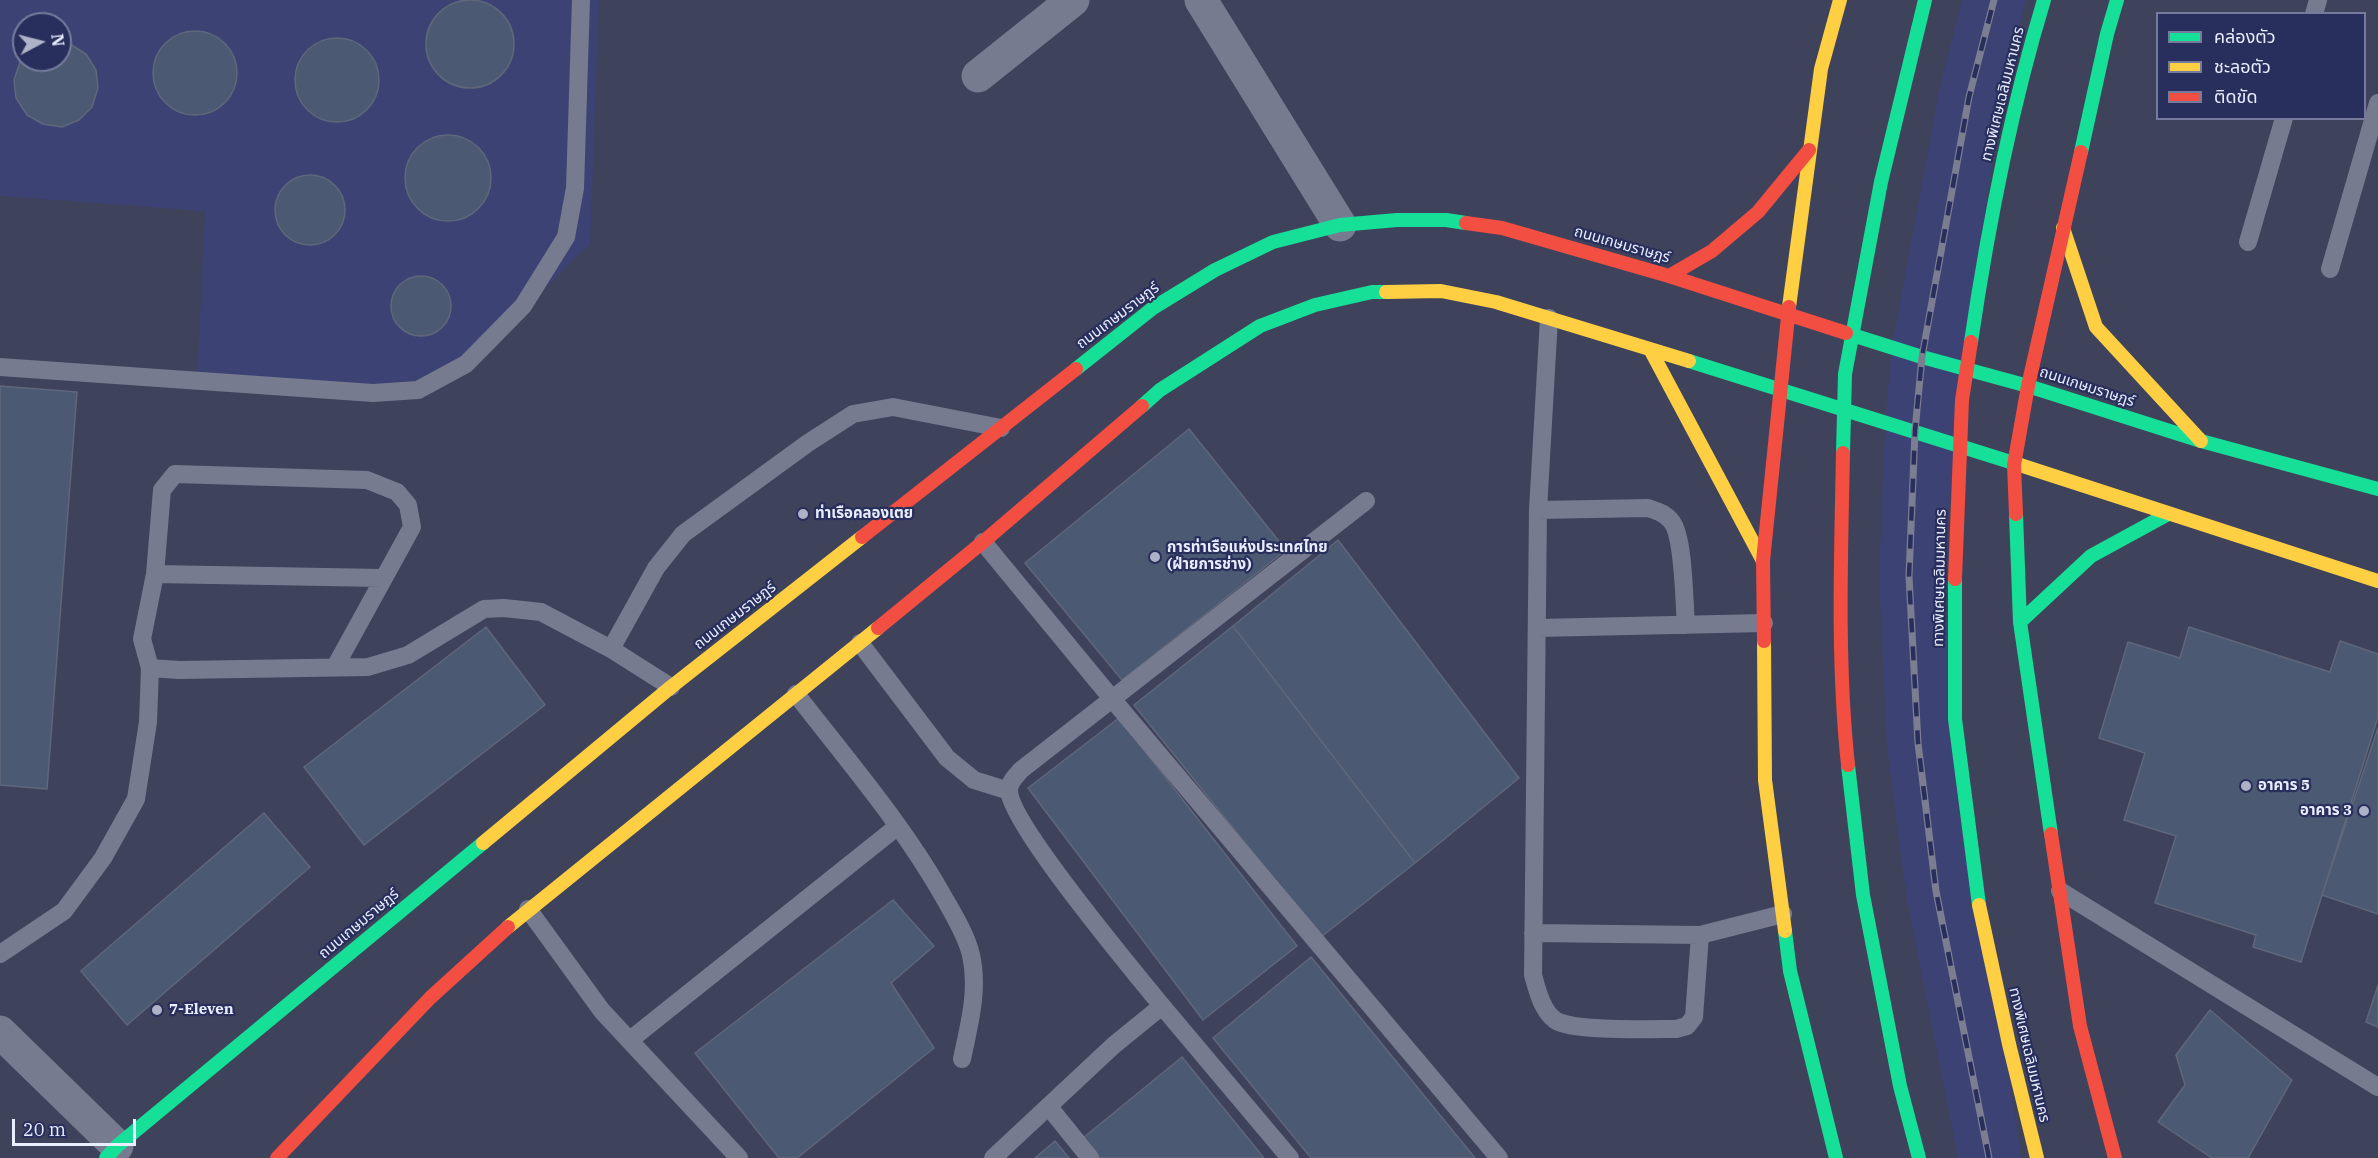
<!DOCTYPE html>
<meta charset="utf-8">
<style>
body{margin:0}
#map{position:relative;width:2378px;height:1158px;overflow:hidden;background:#3f425b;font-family:"IBM Plex Serif","Noto Sans Thai",serif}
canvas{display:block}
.legend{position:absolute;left:2156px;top:12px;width:210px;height:108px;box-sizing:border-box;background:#292f5c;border:2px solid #767b9d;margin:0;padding:8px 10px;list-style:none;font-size:18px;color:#e9eeff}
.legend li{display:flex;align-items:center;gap:12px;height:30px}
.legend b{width:30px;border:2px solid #767b9d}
.north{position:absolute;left:12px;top:12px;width:60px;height:60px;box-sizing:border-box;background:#292f5c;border:2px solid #767b9d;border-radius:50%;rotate:83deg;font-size:16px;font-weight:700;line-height:24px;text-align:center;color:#e9eeff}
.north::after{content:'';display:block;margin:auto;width:21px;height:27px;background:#aeb2c6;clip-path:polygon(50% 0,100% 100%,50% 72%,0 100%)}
.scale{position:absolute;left:12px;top:1119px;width:124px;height:27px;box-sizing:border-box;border:3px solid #e9eeff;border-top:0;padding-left:8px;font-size:18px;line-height:21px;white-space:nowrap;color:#e9eeff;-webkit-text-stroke:4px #292f5c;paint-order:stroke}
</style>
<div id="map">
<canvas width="2378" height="1158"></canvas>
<ul class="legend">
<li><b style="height:8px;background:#16e098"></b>คล่องตัว</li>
<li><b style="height:8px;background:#ffcf43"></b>ชะลอตัว</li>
<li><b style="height:8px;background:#f24e42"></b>ติดขัด</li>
</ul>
<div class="north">N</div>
<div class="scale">20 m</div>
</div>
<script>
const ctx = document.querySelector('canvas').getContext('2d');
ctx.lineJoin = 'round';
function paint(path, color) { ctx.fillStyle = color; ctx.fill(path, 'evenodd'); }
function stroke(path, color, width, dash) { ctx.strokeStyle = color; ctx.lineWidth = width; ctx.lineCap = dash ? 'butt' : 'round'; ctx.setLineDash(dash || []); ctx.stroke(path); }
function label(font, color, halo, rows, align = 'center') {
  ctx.font = font + ' "IBM Plex Serif","Noto Sans Thai",serif'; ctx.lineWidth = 4.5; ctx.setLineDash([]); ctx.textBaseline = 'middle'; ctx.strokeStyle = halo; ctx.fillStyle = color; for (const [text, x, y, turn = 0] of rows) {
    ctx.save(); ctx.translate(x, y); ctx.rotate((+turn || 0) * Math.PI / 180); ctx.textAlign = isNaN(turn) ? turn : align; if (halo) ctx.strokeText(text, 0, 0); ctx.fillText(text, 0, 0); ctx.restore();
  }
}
const built = new Path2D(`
 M0 0H599L590 244 447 385 197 382 205 211 0 196ZM24 24H60V60H24Z
 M1962 0H2026L1999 104 1940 576 2021 1158H1958L1906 895 1887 746 1879 577 1885 428 1891 352 1939 91Z`);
const building = new Path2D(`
 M426 44a44 44 0 1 1 88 0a44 44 0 1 1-88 0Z
 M153 73a42 42 0 1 1 84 0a42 42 0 1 1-84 0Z
 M295 80a42 42 0 1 1 84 0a42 42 0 1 1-84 0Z
 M60 43 70 44 86 54 96 70 98 88 92 107 79 120 62 127 43 124 27 115 16 98 14 80 20 62 24 58V60H60Z
 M405 178a43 43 0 1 1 86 0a43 43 0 1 1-86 0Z
 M275 210a35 35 0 1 1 70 0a35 35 0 1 1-70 0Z
 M391 306a30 30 0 1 1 60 0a30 30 0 1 1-60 0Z
 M0 386 77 392 47 789 0 785Z
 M1189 429 1286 550 1122 680 1025 563Z
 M1338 540 1519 778 1415 863 1233 626Z
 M1233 626 1415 863 1321 937 1134 705Z
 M486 627 545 705 364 845 304 767Z
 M2189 627 2330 672 2340 641 2378 654V717L2301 962 2253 947 2256 935 2155 903 2176 836 2124 820 2145 753 2099 738 2128 642 2180 658Z
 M1119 718 1297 946 1203 1020 1028 788Z
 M2378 728V914L2322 895Z
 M264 813 310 867 127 1025 81 971Z
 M893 900 934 946 891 983 934 1048 797 1158H779L695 1053Z
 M1311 957 1475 1158H1311L1213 1038Z
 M2378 985V1027L2366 1022Z
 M2210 1010 2292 1080 2248 1158H2212L2158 1122 2185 1085 2176 1055Z
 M1182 1057 1264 1158H1100L1083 1138Z
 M1055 1141 1069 1158H1035Z`);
const lane = new Path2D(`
 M2314 14 2318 0
 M2248 242 2284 118
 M2330 269 2378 103
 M1549 318 1538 510 1533 975C1537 989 1542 1011 1555 1020 1572 1032 1652 1029 1676 1029L1687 1026 1694 1017 1700 935
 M0 367 373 393 418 390 466 364 523 306 566 237 575 188 581 0
 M1538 510 1648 508C1657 511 1665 513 1672 522 1684 538 1684 602 1686 625
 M983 542 1113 700 1499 1158
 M155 574 382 578
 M1538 628 1764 623
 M860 643 947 758 974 780 1009 791
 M611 649 656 568 683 534 808 443 853 414 893 407 1001 428
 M335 667 412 527 408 505 397 492 367 480 175 474 162 490 155 574 142 639 150 668 179 670 368 667 408 655 484 609 504 608 541 612 611 649 671 687
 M796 694C848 761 905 827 946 901 955 917 967 937 971 955 979 990 969 1025 962 1059
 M2060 891 2378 1087
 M528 909 602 1011 739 1158
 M1533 933 1700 935 1783 914
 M0 954 64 911 103 858 136 799 148 722 150 668
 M1162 1006 1290 1158
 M630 1040 898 826
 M1049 1107 1090 1158
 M993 1158 1114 1045 1162 1006C1136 974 1007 820 1009 789 1010 781 1016 776 1021 770L1366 501`);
const street = new Path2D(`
 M1201 0 1340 225
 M978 76 1073 0
 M0 1032 117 1146`);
const fast = new Path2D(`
 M2081 152 2107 34 2117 0
 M1846 333 1922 357 2028 386 2201 441 2378 489
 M1971 342C1988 226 2010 112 2044 0
 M1689 361 2020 465
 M1076 369 1153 308 1215 270 1273 242 1340 225 1397 220H1446L1466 223
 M1142 406 1160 390 1260 326 1315 305 1372 292H1386
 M1843 453 1845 374 1881 182 1925 0
 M2016 514 2020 622 2051 834
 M1955 579V719L1979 905
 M2020 622 2091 556 2168 514
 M1848 765 1863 895 1900 1086 1919 1158
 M1785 931 1790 971 1836 1158
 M106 1158 117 1146 483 843`);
const slow = new Path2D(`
 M2063 228 2096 327 2201 441
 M1386 292 1441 291 1496 302 1689 361
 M1789 307 1821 69 1840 0
 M1651 351 1763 561
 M2020 465 2378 581
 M1764 641 1765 780 1785 931
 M483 843 671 687 862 537
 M1979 905 2009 1044 2037 1158
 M508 927 878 628`);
const jam = new Path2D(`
 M1466 223 1502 228 1669 276 1846 333
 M1669 276 1712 251 1758 212 1809 150
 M1843 453C1841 556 1837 662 1848 765
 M2016 514 2014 465 2028 386 2081 152
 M862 537 1076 369
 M1955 579 1962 400 1971 342
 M878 628 983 542 1142 406
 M1764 641 1763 561 1789 307
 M2051 834 2080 1026 2115 1158
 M277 1158 430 998 508 927`);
const rail = new Path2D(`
 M1989 1158 1936 891 1918 743 1909 576 1915 431 1922 357 1969 97 1994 0`);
const markers = [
 [803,514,6,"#aeb2c6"],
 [1155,557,6,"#aeb2c6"],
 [2246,786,6,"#aeb2c6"],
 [2364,811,6,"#aeb2c6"],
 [157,1010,6,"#aeb2c6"]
];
const streetNames = [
 ["ทางพิเศษเฉลิมมหานคร",2003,94,-76],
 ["ถนนเกษมราษฎร์",1622,245,16],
 ["ถนนเกษมราษฎร์",1118,316,-37],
 ["ถนนเกษมราษฎร์",2087,387,18],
 ["ทางพิเศษเฉลิมมหานคร",1940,578,-89],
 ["ถนนเกษมราษฎร์",735,616,-38],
 ["ถนนเกษมราษฎร์",359,924,-40],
 ["ทางพิเศษเฉลิมมหานคร",2029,1055,77]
];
const poiNames = [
 ["ท่าเรือคลองเตย",815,514],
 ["การท่าเรือแห่งประเทศไทย",1167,548],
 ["(ฝ่ายการช่าง)",1167,565],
 ["อาคาร 5",2258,786],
 ["อาคาร 3",2352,811,"right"],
 ["7-Eleven",169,1010]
];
paint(built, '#3c4374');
paint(building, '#4c5972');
stroke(building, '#5f677a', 1.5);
stroke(lane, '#777b8f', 18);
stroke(street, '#777b8f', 33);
stroke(fast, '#16e098', 14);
stroke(slow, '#ffcf43', 14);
stroke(jam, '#f24e42', 14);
stroke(rail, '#7b7e91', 7);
stroke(rail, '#292f5c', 4.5, [14]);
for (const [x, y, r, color] of markers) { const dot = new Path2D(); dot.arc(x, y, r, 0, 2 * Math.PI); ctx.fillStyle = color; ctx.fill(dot); stroke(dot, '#292f5c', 2); }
label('15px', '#e9eeff', '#292f5c', streetNames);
label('bold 15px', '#e9eeff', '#292f5c', poiNames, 'left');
</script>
